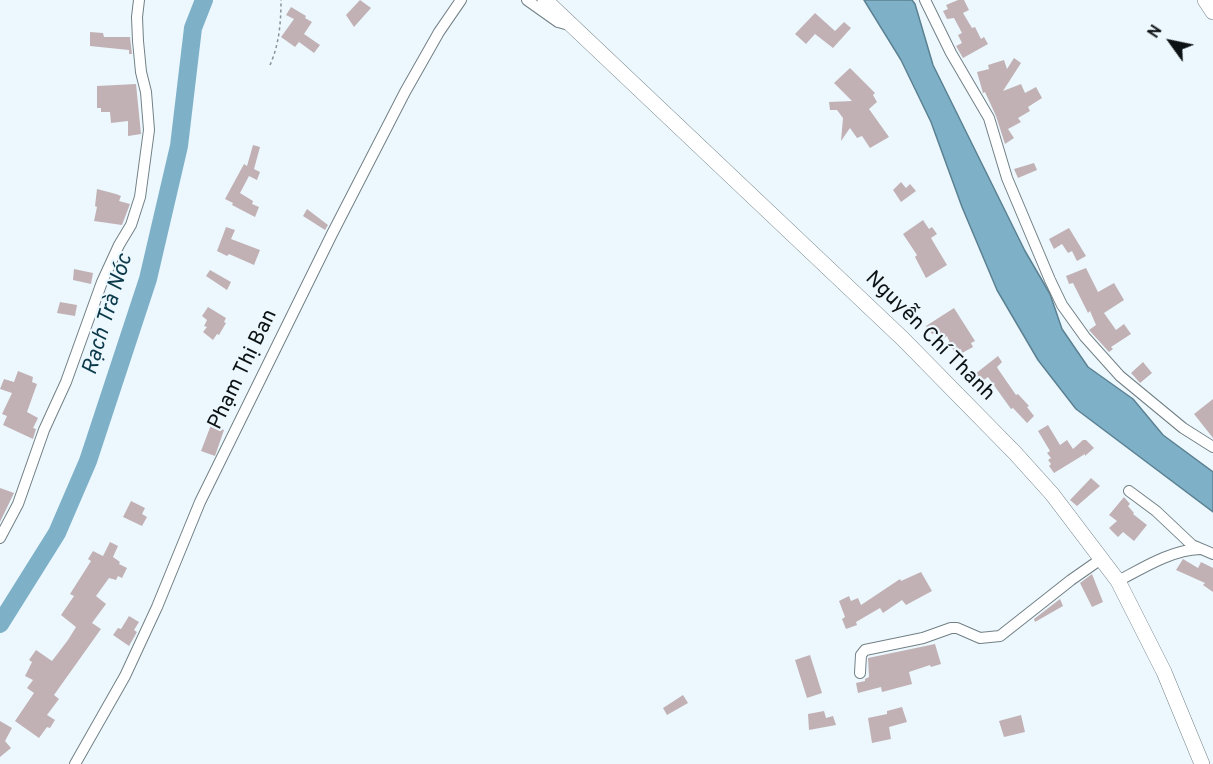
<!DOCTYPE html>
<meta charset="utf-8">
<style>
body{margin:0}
#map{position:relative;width:1213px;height:764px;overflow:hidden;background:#ecf8fe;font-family:Overpass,sans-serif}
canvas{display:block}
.north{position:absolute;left:1141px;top:12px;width:60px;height:60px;-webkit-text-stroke:4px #ecf8fe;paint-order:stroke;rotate:303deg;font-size:16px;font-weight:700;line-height:24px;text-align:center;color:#0d1214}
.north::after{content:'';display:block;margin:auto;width:21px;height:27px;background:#0d1214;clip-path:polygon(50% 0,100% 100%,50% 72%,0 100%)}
</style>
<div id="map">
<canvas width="1213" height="764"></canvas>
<div class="north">N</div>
</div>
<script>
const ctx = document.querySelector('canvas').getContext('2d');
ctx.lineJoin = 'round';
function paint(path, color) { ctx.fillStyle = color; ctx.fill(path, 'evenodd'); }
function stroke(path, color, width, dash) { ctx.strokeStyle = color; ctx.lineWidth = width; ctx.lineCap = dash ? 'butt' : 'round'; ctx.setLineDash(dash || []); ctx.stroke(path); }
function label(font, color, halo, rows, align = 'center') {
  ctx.font = font + ' Overpass,sans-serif'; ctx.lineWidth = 4.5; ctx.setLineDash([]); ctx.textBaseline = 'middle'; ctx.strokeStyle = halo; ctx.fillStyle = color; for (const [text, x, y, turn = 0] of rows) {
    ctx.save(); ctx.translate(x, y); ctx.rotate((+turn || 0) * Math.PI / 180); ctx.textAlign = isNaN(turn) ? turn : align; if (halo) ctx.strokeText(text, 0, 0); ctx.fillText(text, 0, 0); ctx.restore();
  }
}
const water = new Path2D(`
 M864 0H912L915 4 933 65 1025 251 1050 294 1062 329 1088 367 1133 399 1163 435 1213 472V512L1076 409 1038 360 997 290 962 207 931 122 901 60Z`);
const river = new Path2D(`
 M0 624 57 533 88 461 148 279 179 146 193 28 204 0`);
const building = new Path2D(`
 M360 0 371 8 354 27 346 15Z
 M958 0H964L969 10 963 13 972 28 975 27 981 39 984 37 988 44 963 58 956 46 962 43 958 35 962 33 954 18 947 19 943 11 948 9 946 5Z
 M291 7 306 16 305 18 312 22 304 34 320 45 314 53 299 42 295 47 281 37 294 19 286 15Z
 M815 13 835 31 844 22 851 28 833 48 815 34 806 44 795 34Z
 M90 32 103 33 104 37H130L132 54H129V50L90 46Z
 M1014 58 1021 63 1003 91 1021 84 1025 93 1036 87 1042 98 1028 107 1030 111 1018 118 1021 122 1008 129 1014 138 1005 144 996 116 985 92 983 93 977 72 989 69 988 65 1004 60 1007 69Z
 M850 68 875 93 873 95 877 102 869 109 889 137 870 148 862 136 857 138 850 128 841 141 843 118 837 110H830L829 102 852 101 834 83Z
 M136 84 141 134 128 136V121L111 123 110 112H101V108H97V86Z
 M253 145 260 147 254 169 260 172 257 180 249 176 240 193 253 201 252 204 259 207 255 217 232 205 233 203 225 199 244 164 247 166Z
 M1034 163 1037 170 1018 178 1014 169Z
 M901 182 906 188 910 184 916 191 901 202 893 190Z
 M97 189 116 194 121 196 119 201 130 204 122 225 94 221 97 207 95 206Z
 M307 209 328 225 325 230 303 216Z
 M923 220 929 229 932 227 937 234 931 238 947 265 926 278 915 257 917 255 903 234Z
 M226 227 235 230 231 239 260 250 254 265 229 254 227 256 217 251Z
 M1069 228 1086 256 1077 261 1072 251 1068 253 1062 244 1054 249 1049 239Z
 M1086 268 1098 292 1114 283 1124 300 1104 313 1116 330 1124 324 1131 334 1111 347 1113 349 1109 352 1089 330 1096 325 1090 311 1088 313 1073 283 1069 284 1066 276Z
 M74 269 93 273 91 284 73 280Z
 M210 270 231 282 227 290 206 276Z
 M60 302 77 305 75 316 57 313Z
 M208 307 226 318 224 322 226 323 219 335 217 334 213 340 203 332 207 327 204 326 207 320 202 316Z
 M954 308 975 341 971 343 973 347 962 353 961 349 954 352 947 336 940 341 935 333 932 334 926 326Z
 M998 356 1002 362 997 367 998 369 1016 395 1018 394 1029 406 1027 407 1034 416 1027 423 1013 408 1011 409 988 377 981 382 975 374Z
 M1143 362 1152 373 1140 383 1131 373Z
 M18 371 33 377 32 382 37 384 27 412 38 418 33 428 36 429 33 439 3 425 7 416 2 414 12 393 0 389 4 379 14 382Z
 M1213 399V438L1194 414Z
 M211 425 224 430 215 456 201 451Z
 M1048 425 1060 445 1067 440 1073 449 1083 440H1086L1094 448 1085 456V454L1054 473 1049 466 1051 464 1048 460 1051 458 1047 453 1050 451 1038 431Z
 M1091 478 1100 486 1077 506 1070 500Z
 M0 488 14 493 0 522Z
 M1124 497 1130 504 1128 506 1134 513 1133 514 1147 525 1134 541 1123 532 1118 537 1109 528 1117 521 1109 515Z
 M131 501 145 508 142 514 147 517 142 526 123 517Z
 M110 542 118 546 113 557 120 562 119 564 127 568 122 578 118 576 116 580 109 578 96 596 106 604 92 623 101 629 54 695 59 699 47 715 55 720 50 728 47 727 39 738 15 721 34 693 27 688 33 680 25 676 32 662 29 660 36 650 52 661 68 640 76 627 61 615 74 596 70 594 91 561 88 559 93 551 103 556Z
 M1183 559 1198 568 1201 562 1213 568V592L1203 585 1205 583 1176 570Z
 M921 572 932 591 906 605 902 600 883 613 880 608 856 622 857 625 846 629 842 619 845 617 839 601 849 596 851 601 858 598 861 605 900 579 901 581Z
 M1092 574 1103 602 1092 607 1080 583Z
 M1060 599 1063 606 1035 622 1034 619Z
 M129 616 139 622 134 630 137 632 129 646 113 635 118 628 121 629Z
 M935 644 941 664 931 667 930 665 909 672 912 684 882 692 881 687 858 693 856 683 865 681V679L869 677 868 658Z
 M810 655 822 693 807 698 795 660Z
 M683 695 688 703 667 715 663 708Z
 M902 707 907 722 889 727 891 739 872 743 868 718 887 714V711Z
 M824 711 826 718 833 716 836 725 809 730 808 714Z
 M1021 715 1025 732 1004 737 999 721Z
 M0 721 12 728 5 741 11 748 0 757Z`);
const path = new Path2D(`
 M270 65C279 45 281 23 281 0`);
const street = new Path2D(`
 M527 0 558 22 569 25
 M925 0 951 53 989 118 1007 178 1050 280 1062 305 1085 337 1120 376 1183 428 1213 447
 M1129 491 1156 511 1192 545 1213 554
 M0 538 18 504 44 430 66 382 102 282 119 245 131 225 140 197 149 130 146 92 141 72 138 41 137 17 139 0
 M1118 581C1143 568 1171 550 1200 549
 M860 673 861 655 865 650 923 638 951 628H957L980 638 1000 636 1071 580 1101 559
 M75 764 125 676 157 607 200 502 332 234 405 92 439 32 461 0`);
const secondary = new Path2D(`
 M545 0 903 339 1015 453 1052 494 1118 581 1164 672 1202 764
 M1205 0 1213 12`);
const streetNames = [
 ["Nguyễn Chí Thanh",929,337,45],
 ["Phạm Thị Ban",244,370,-64]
];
const waterNames = [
 ["Rạch Trà Nóc",109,315,-73]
];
paint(water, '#7eb1c8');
stroke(water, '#5c8192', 1.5);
stroke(river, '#7eb1c8', 18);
paint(building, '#c1b1b4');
stroke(street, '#728086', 12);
stroke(secondary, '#728086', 16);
stroke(path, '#899196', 1.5, [3, 3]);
stroke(street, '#fff', 10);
stroke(secondary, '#fff', 15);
label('21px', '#0d1214', '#ecf8fe', streetNames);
label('italic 22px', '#0b394a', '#ecf8fe', waterNames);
</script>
